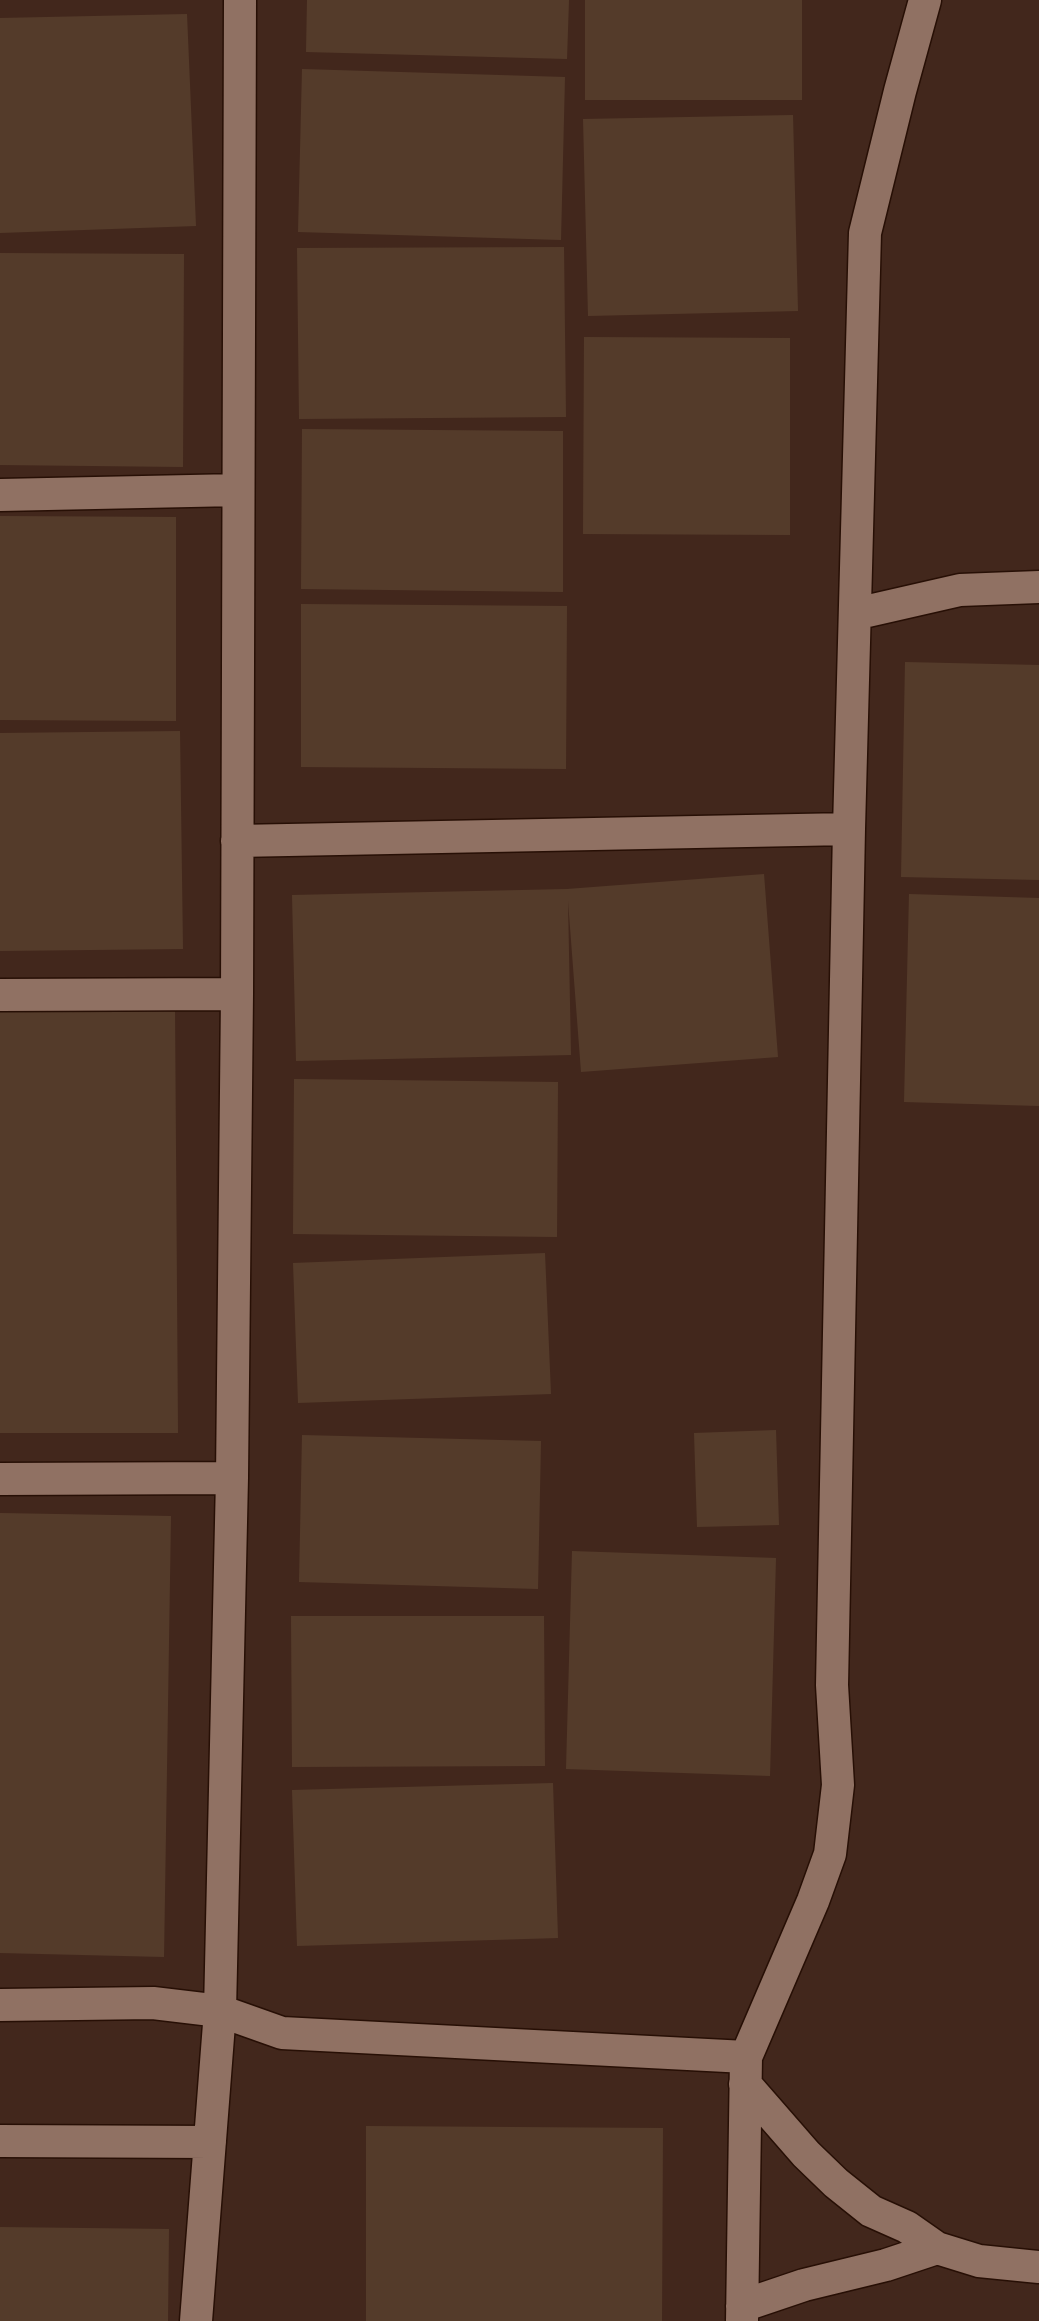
<!DOCTYPE html>
<style>
body{margin:0}
canvas{display:block;background:#42271c}
</style>
<canvas width="1039" height="2321"></canvas>
<script>
const ctx = document.querySelector('canvas').getContext('2d');
ctx.lineJoin = 'round';
function paint(path, color) { ctx.fillStyle = color; ctx.fill(path, 'evenodd'); }
function stroke(path, color, width, dash) { ctx.strokeStyle = color; ctx.lineWidth = width; ctx.lineCap = dash ? 'butt' : 'round'; ctx.setLineDash(dash || []); ctx.stroke(path); }
const building = new Path2D(`
 M307 0H569L567 59 306 52Z
 M585 0H802V100H585Z
 M187 14 196 226 0 233V18Z
 M302 69 565 77 561 240 298 232Z
 M793 115 798 311 588 316 583 119Z
 M564 247 566 417 299 419 297 248Z
 M0 253 184 254 183 467 0 465Z
 M584 337 790 338V535L583 534Z
 M302 429 563 431V592L301 589Z
 M0 516 176 517V721L0 720Z
 M301 604 567 606 566 769 301 767Z
 M905 662 1039 665V880L901 877Z
 M180 731 183 949 0 951V733Z
 M764 874 778 1057 581 1072 568 901 571 1055 296 1061 292 895 567 889Z
 M909 894 1039 898V1106L904 1102Z
 M0 1008H175L178 1433H0Z
 M294 1079 558 1082 557 1237 293 1234Z
 M545 1253 551 1394 298 1403 293 1263Z
 M776 1430 779 1525 697 1527 694 1433Z
 M302 1435 541 1441 538 1589 299 1582Z
 M0 1513 171 1516 164 1957 0 1953Z
 M572 1551 776 1558 770 1776 566 1769Z
 M291 1616H544L545 1766 292 1767Z
 M553 1783 558 1938 297 1946 292 1790Z
 M366 2126 663 2128 662 2321H366Z
 M0 2227 169 2229 168 2321H0Z`);
const minor = new Path2D(`
 M0 495 238 490
 M855 614 960 590 1039 587
 M237 841 849 829
 M0 995 237 994
 M0 1479 232 1478
 M0 2005 153 2003 220 2011 282 2033 746 2057
 M745 2084 806 2154 836 2183 871 2211 907 2227 937 2248
 M0 2141 210 2142
 M742 2306 804 2285 886 2265 937 2248 979 2261 1039 2267
 M196 2321 220 2011 232 1478 237 994 240 0
 M742 2321 746 2057 813 1901 830 1854 838 1785 832 1685 849 829 865 233 900 91 925 0`);
paint(building, '#543b2a');
stroke(minor, '#270f05', 35);
stroke(minor, '#907163', 32);
</script>
